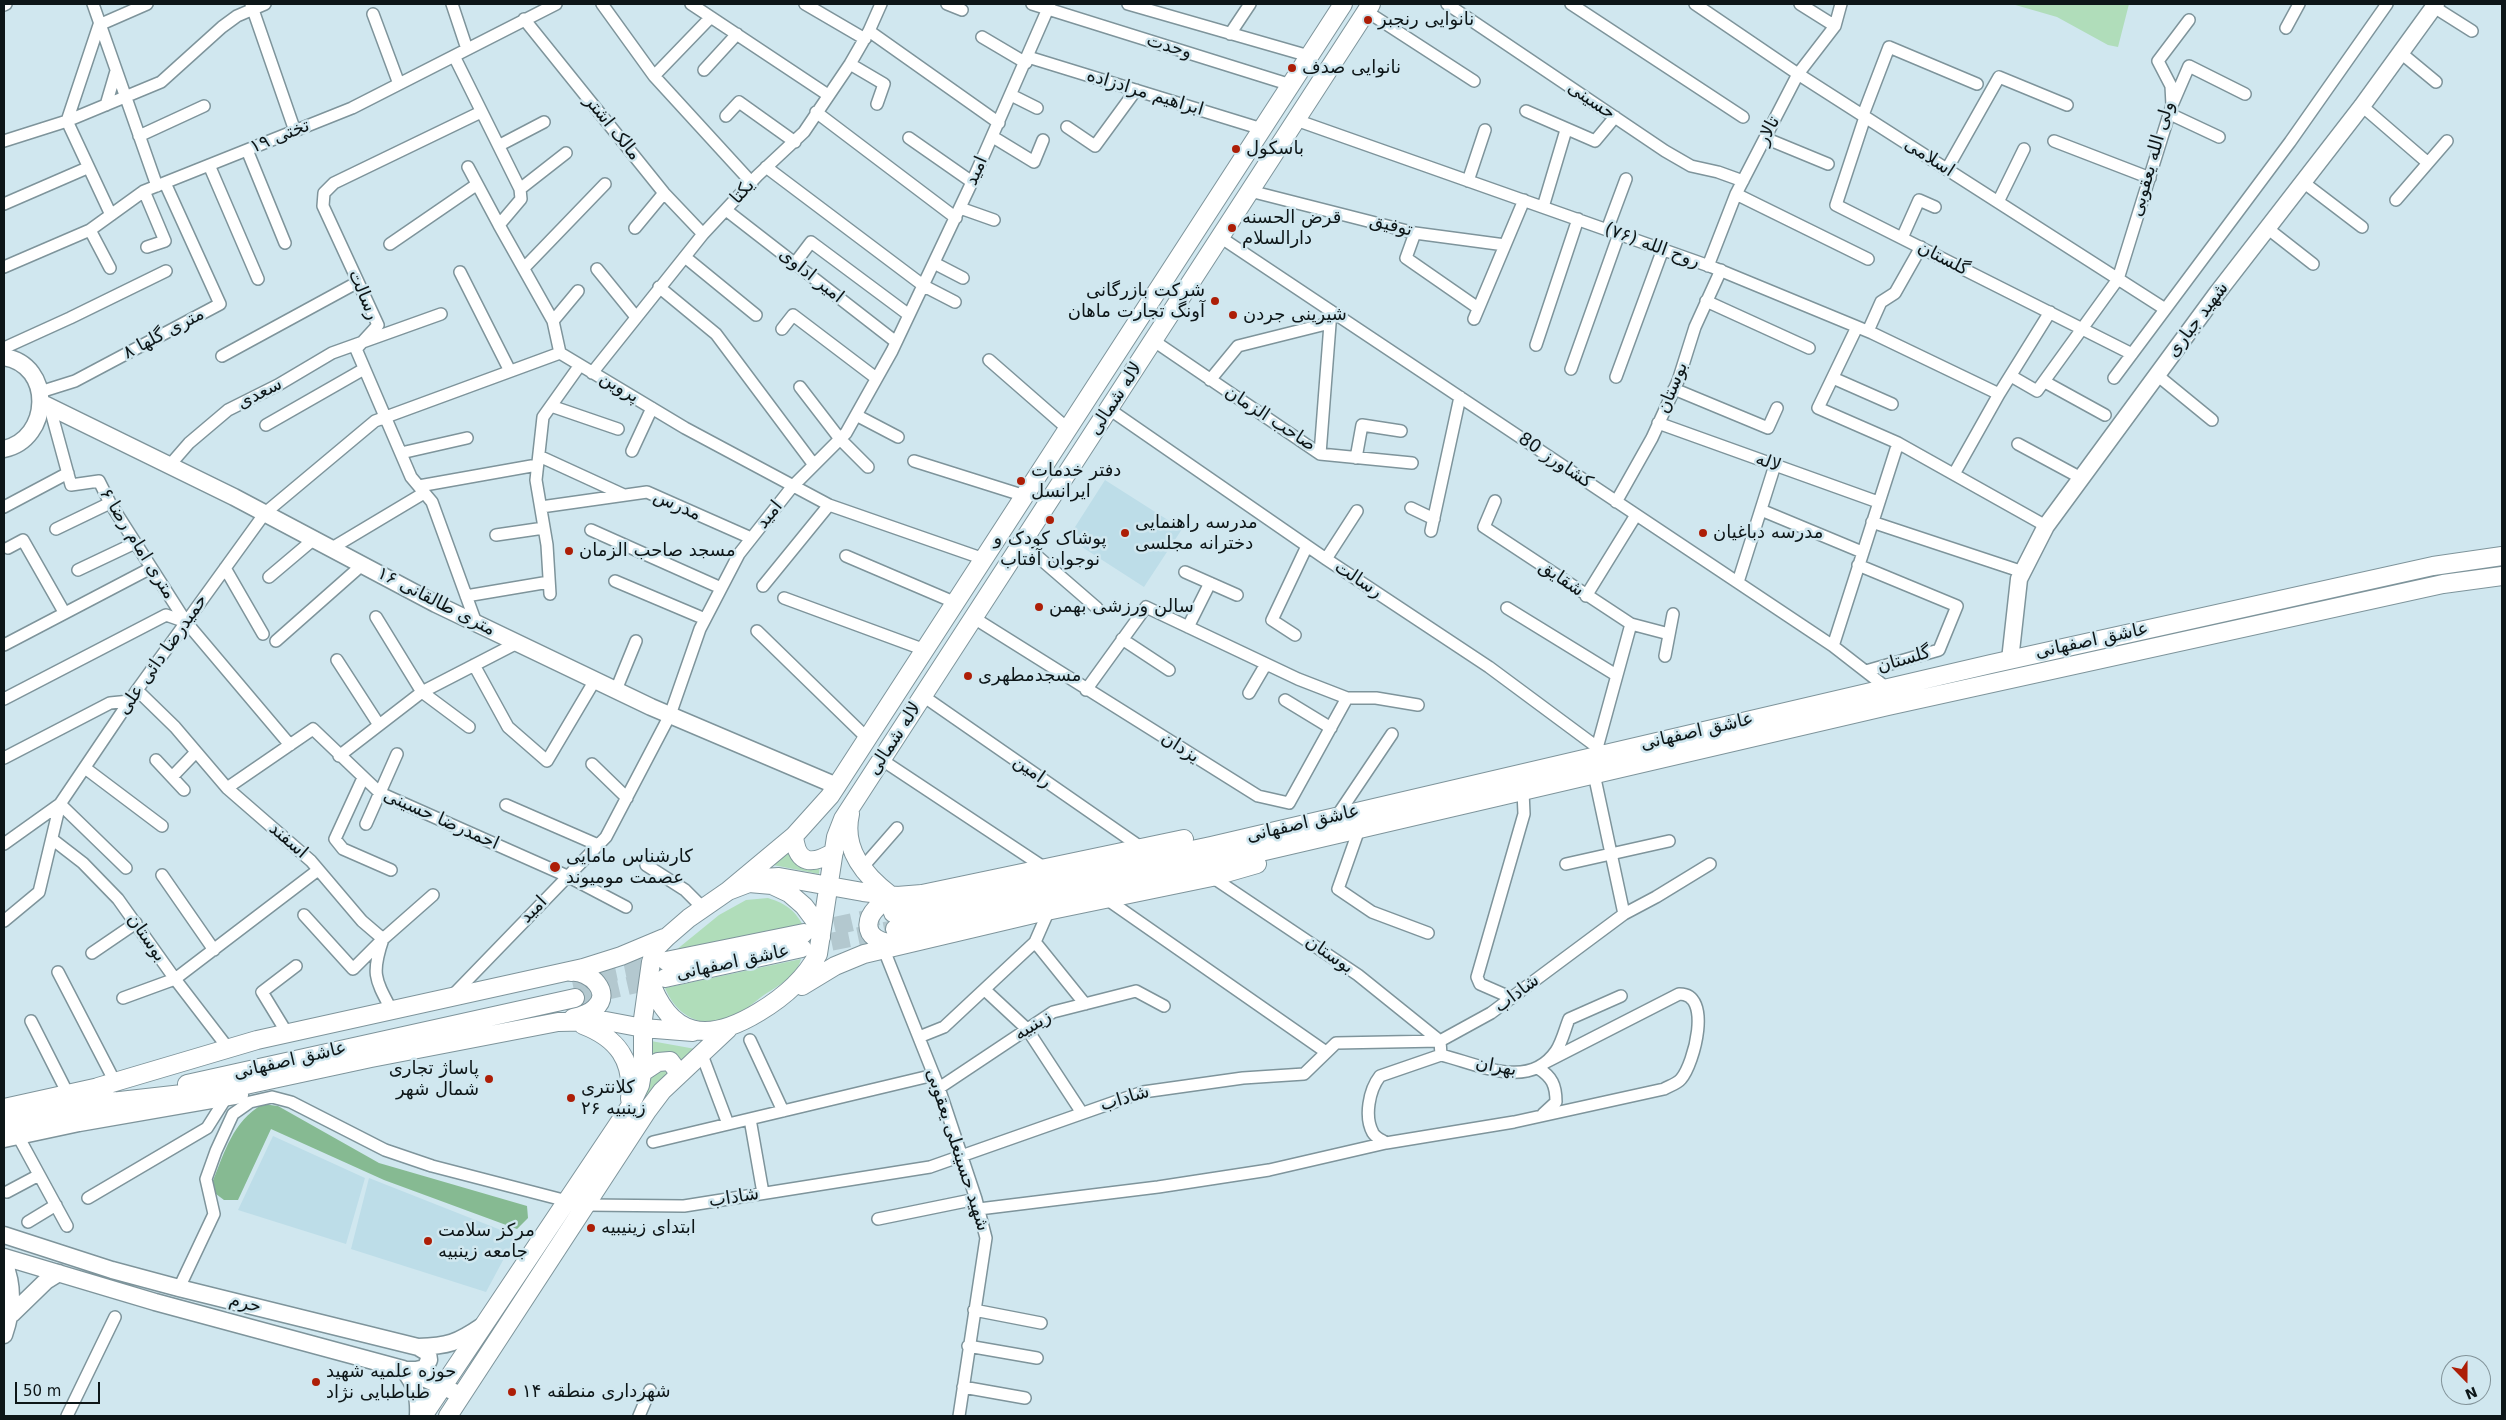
<!DOCTYPE html>
<meta charset="utf-8">
<style>
body{margin:0}
#map{position:relative;width:2506px;height:1420px;overflow:hidden;background:#d0e7ef;font-family:"DejaVu Sans",sans-serif}
canvas{display:block}
.frame{position:absolute;inset:0;border:5px solid #0d1618;pointer-events:none}
.north{position:absolute;left:2441px;top:1355px;width:50px;height:50px;box-sizing:border-box;background:#d0e7ef;border:1px solid #829399;border-radius:50%;rotate:158deg;font-size:14px;font-weight:700;line-height:20px;text-align:center;color:#0d1618}
.north::after{content:'';display:block;margin:auto;width:18px;height:22px;background:#ad1e07;clip-path:polygon(50% 0,100% 100%,50% 72%,0 100%)}
.scale{position:absolute;left:15px;top:1382px;width:85px;height:22px;box-sizing:border-box;border:2px solid #0d1618;border-top:0;padding-left:6px;font-size:15px;line-height:18px;white-space:nowrap;color:#0d1618;-webkit-text-stroke:4px #d0e7ef;paint-order:stroke}
</style>
<div id="map">
<canvas width="2506" height="1420"></canvas>
<div class="frame"></div>
<div class="north">N</div>
<div class="scale">50 m</div>
</div>
<script>
const ctx = document.querySelector('canvas').getContext('2d');
ctx.lineJoin = 'round';
function paint(path, color) { ctx.fillStyle = color; ctx.fill(path, 'evenodd'); }
function stroke(path, color, width, dash) { ctx.strokeStyle = color; ctx.lineWidth = width; ctx.lineCap = dash ? 'butt' : 'round'; ctx.setLineDash(dash || []); ctx.stroke(path); }
function label(font, color, halo, rows, align = 'center') {
  ctx.font = font + ' "DejaVu Sans","Noto Naskh Arabic",sans-serif'; ctx.lineWidth = 5; ctx.setLineDash([]); ctx.textBaseline = 'middle'; ctx.strokeStyle = halo; ctx.fillStyle = color; for (const [text, x, y, turn = 0] of rows) {
    ctx.save(); ctx.translate(x, y); ctx.rotate((+turn || 0) * Math.PI / 180); ctx.textAlign = isNaN(turn) ? turn : align; if (halo) ctx.strokeText(text, 0, 0); ctx.fillText(text, 0, 0); ctx.restore();
  }
}
const built = new Path2D(`
 M1105 480 1182 529 1144 587 1068 538Z
 M273 1136 365 1178 346 1244 238 1210Z
 M369 1178 516 1236 486 1292 351 1249Z`);
const green = new Path2D(`
 M2012 4H2129L2118 47 2108 45 2057 17Z
 M790 851C792 865 808 863 820 864L819 874 773 865Z
 M768 898C787 904 796 911 805 929L665 959 719 915 746 900Z
 M801 959C797 976 778 986 764 995 753 1003 741 1014 729 1019 700 1029 676 1015 665 988Z
 M651 1041 701 1050 682 1066 650 1058Z
 M668 1067 672 1073 480 1353 477 1349 647 1089 652 1074Z`);
const forest = new Path2D(`
 M263 1104 278 1106 379 1163 527 1206 528 1218 517 1229 384 1180 271 1129 238 1200H224L216 1194 212 1183C225 1152 232 1122 263 1104Z`);
const primaryTunnel = new Path2D(`
 M808 932 893 913
 M805 947 895 929
 M572 981 663 962
 M575 998 663 978`);
const street = new Path2D(`
 M93 4 157 186
 M251 4 295 131
 M452 4 467 49
 M602 4 654 76 752 183
 M691 4 828 95
 M805 4 865 39
 M947 4 962 10
 M1032 4 1291 85
 M1128 4 1309 56
 M1447 4 1665 151 1691 166 1718 172 1743 181
 M1571 4 1743 117
 M1695 4 1798 74 2165 309
 M1800 4 1835 26
 M4 5 6 4
 M2434 7 2472 31
 M1366 11 1474 81
 M373 14 399 84
 M524 19 664 193 703 234
 M2286 28 2299 4
 M869 31 999 123
 M1230 34 1250 4
 M982 37 1026 63
 M2401 53 2436 82
 M454 56 520 189 521 199 499 225 553 321 560 353 685 428 829 505 984 559
 M1028 57 1262 129
 M850 64 884 84 877 104
 M704 70 737 34
 M654 76 710 18
 M1011 95 1037 108
 M2173 103 2189 66 2245 94
 M106 105 116 71
 M2362 106 2428 163
 M1526 111 1595 141 1615 117
 M816 112 956 218
 M2170 114 2219 137
 M1863 115 1889 47 1977 84
 M726 116 739 102 795 142
 M1865 117 1836 205 2132 354
 M1296 120 1712 267 1872 333 1999 394
 M1067 127 1095 146 1136 90
 M139 136 204 106
 M993 137 1034 162 1043 140
 M909 138 972 182
 M1765 138 1828 164
 M4 141 67 121 161 82 222 27 237 16 265 4
 M2054 141 2150 178
 M500 145 544 122
 M247 150 285 243
 M209 165 258 279
 M468 167 499 225
 M766 167 924 286 955 302
 M1947 169 1999 77 2067 105
 M1468 181 1485 130
 M2303 182 2362 227
 M520 189 566 153
 M144 191 165 241 147 247
 M1250 191 1415 233 1505 245
 M1736 194 1868 259
 M2396 200 2447 141
 M1998 202 2024 149
 M4 204 87 168
 M1543 207 1566 130
 M960 208 994 220
 M726 210 896 342
 M111 215 67 121 99 25 147 4
 M635 228 664 193
 M2267 228 2313 264
 M90 230 110 268
 M1607 230 1626 179
 M1415 233 1406 258 1478 308
 M1220 237 1833 646 1887 688
 M1902 238 1919 200 1935 207
 M390 244 476 185
 M685 257 756 315
 M795 263 811 242 909 315
 M934 263 963 278
 M1708 266 1736 194 1798 74 1835 26 1841 4
 M4 267 90 230 144 191 352 108 556 4
 M524 268 605 184
 M597 269 636 317
 M460 272 510 371
 M659 287 716 334 814 465
 M1706 301 1809 348
 M1474 319 1524 200
 M553 321 578 291
 M1857 327 1818 408 1898 443 2046 526
 M782 329 793 315 876 378
 M1868 331 1881 302 1895 293 1921 247
 M1154 341 1320 454 1412 463
 M1536 345 1578 219
 M4 348 70 318 166 271
 M222 356 358 282
 M989 360 1068 429
 M1571 369 1619 234
 M592 373 703 234 757 176 804 132 850 64 869 31 881 4
 M2157 375 2212 420
 M2011 376 2037 391 2118 279 2172 105 2171 86 2158 61 2189 20
 M1616 377 1663 249
 M1833 378 1892 404
 M2114 378 2290 142 2387 4
 M1210 380 1238 346 1330 323
 M2045 382 2105 415
 M800 387 840 439 868 467
 M1674 389 1768 428 1777 408
 M40 392 75 381 220 304 165 183
 M551 406 618 429
 M50 408 71 485 99 481 110 503 186 622 290 745
 M1109 409 1326 559 1489 667 1605 753
 M856 415 898 437
 M1658 423 1878 502
 M266 425 364 369
 M2018 444 2081 478
 M632 451 652 408
 M401 453 467 438
 M1320 454 1331 311
 M539 456 624 495
 M1356 458 1362 425 1401 431
 M914 461 1025 496
 M169 466 189 443 228 410 278 385 332 353 441 314
 M1954 474 1999 394 2050 312
 M419 486 537 465
 M1495 501 1484 527 1631 624 1669 634
 M1616 502 1652 438 1678 381 1695 327 1721 270
 M4 507 68 473
 M541 507 647 492 751 538
 M1411 508 1434 519
 M1761 510 1862 552
 M1872 522 2023 572
 M56 529 110 503
 M591 530 721 588
 M1431 531 1460 397
 M496 535 544 528
 M1022 543 1097 608
 M8 548 23 540 64 612
 M332 548 424 493
 M846 556 956 603
 M1326 559 1357 511
 M1858 565 1957 606 1939 650 1866 671
 M225 568 263 634
 M78 570 135 543
 M1185 572 1237 595
 M269 577 314 539
 M615 581 705 619
 M1738 582 1775 465
 M763 586 829 505
 M550 594 547 545 536 480 543 417 580 365
 M466 596 549 582
 M1586 596 1636 515
 M784 598 925 650
 M1507 608 1616 675
 M376 617 422 692 469 727
 M974 618 1258 796 1289 803 1347 698
 M476 623 432 502 411 477 356 349 378 325 323 206 324 193 334 183 481 112
 M1188 627 1210 583
 M757 631 868 739
 M1295 635 1272 620 1307 546
 M1122 639 1169 670
 M276 641 362 565
 M4 645 151 568
 M1833 646 1898 443
 M1665 656 1673 614
 M337 660 379 725
 M474 665 508 727 547 761 595 680
 M137 690 175 727 227 788 311 861 362 921 383 939C371 974 375 979 392 1011
 M616 690 636 641
 M1086 690 1146 607 1298 679 1347 698H1376L1418 705
 M1249 693 1266 664
 M923 696 1142 848
 M4 699 166 615 186 622
 M1285 700 1331 728
 M1597 748 1631 624
 M339 756 422 692 517 643
 M4 758 110 703 130 701
 M156 760 184 790
 M882 760 1045 868
 M592 764 627 798
 M85 768 162 826
 M1594 774 1624 914
 M172 777 196 752
 M363 778 335 839 343 849 391 870
 M227 788 313 729 380 793 567 876 626 907
 M506 805 598 845
 M1341 810 1392 734
 M366 824 397 754
 M1357 835 1338 889 1372 912 1428 933
 M52 839 83 863 118 899 175 979 228 1048
 M4 844 60 804 126 868
 M1566 864 1669 841
 M646 865 685 890 703 908
 M862 868 897 828
 M162 875 214 950
 M1212 877 1358 975 1440 1041 1441 1055C1478 1064 1529 1091 1556 1051 1562 1042 1565 1029 1569 1019L1621 996
 M1105 898 1326 1052
 M304 915 353 969 383 939 433 895
 M4 921 39 892 60 804 137 690 265 513 375 421 560 353
 M1035 942 1085 1004
 M884 950 939 1088 976 1199 986 1238 959 1416
 M92 953 136 923
 M58 972 115 1082
 M985 990 1027 1029 1082 1113
 M451 997 606 837 670 715 700 629 739 554 792 487 846 433 892 351 972 182 1050 4
 M123 998 175 979 318 870
 M1512 998 1480 984 1477 977 1524 814 1523 791
 M31 1021 68 1094
 M287 1033 262 992 296 966
 M919 1037 944 1027 1035 942 1049 910
 M750 1040 783 1111
 M702 1055 728 1124
 M1538 1068C1552 1077 1556 1085 1556 1102L1543 1114
 M939 1088 1053 1012 1136 991 1164 1006
 M750 1119 763 1193
 M18 1136 67 1226
 M653 1142 934 1075
 M1386 1143C1382 1140 1376 1138 1373 1133 1364 1117 1369 1090 1380 1076L1441 1055
 M7 1192 39 1175
 M88 1198 207 1128 226 1098
 M587 1205 684 1206 930 1167 1143 1092 1243 1078 1304 1074 1336 1043 1440 1041 1491 1013 1624 914 1656 897 1710 864
 M979 1209 1158 1187 1269 1170 1386 1143 1514 1122 1664 1089C1669 1086 1677 1084 1681 1079 1694 1064 1713 993 1679 994L1546 1062
 M878 1219 976 1199
 M28 1222 56 1205
 M179 1288 214 1214 206 1179 216 1151 233 1114 250 1102 272 1097 291 1102 385 1150 432 1166 567 1201
 M974 1310 1041 1323
 M968 1346 1037 1358
 M963 1387 1025 1398
 M67 1416 115 1317
 M639 1416 650 1390`);
const secondary = new Path2D(`
 M4 357C54 365 51 439 4 449
 M42 403 234 497 436 604 651 707 837 786
 M2010 660 2019 579 2046 526 2218 292 2362 106 2436 4
 M4 1139 79 1123 240 1095
 M4 1235 112 1270 179 1288 418 1347C448 1346 457 1343 482 1326
 M4 1257 155 1302 403 1369 461 1395
 M4 1263C14 1286 12 1312 4 1335
 M12 1314 46 1281 59 1273
 M403 1369C416 1385 419 1397 418 1416
 M406 1370H416L425 1368 429 1360 428 1353 418 1347`);
const primary = new Path2D(`
 M850 814C842 849 864 875 890 895
 M794 836C797 865 812 865 834 852
 M762 878 779 877 863 892 897 896 922 894 1184 839
 M728 891 794 836 830 796 1343 4
 M897 896C861 908 856 944 899 944
 M893 913 1211 846 1991 664 2433 566 2502 556
 M895 929 1209 864 1888 706 2443 584 2502 576
 M666 961 804 933
 M571 972C590 970 613 993 595 1008 589 1014 581 1016 573 1018
 M649 978C670 1039 708 1043 759 1012 784 997 805 979 818 954L836 837 843 819 1371 4
 M665 978 802 948
 M802 986 835 966 864 954 1042 912 1212 877 1257 864
 M583 1025C617 1038 634 1060 630 1099
 M643 1072 658 1062 670 1061 676 1069 677 1077
 M187 1084 575 998
 M98 1087 257 1040 583 968 621 956 664 938
 M102 1103 227 1089 371 1058 558 1022 606 1021 643 1028 693 1032
 M4 1108 108 1085
 M4 1124 113 1101
 M423 1416 629 1108 640 1085 643 1068V1019L651 962 656 948 667 937 689 918 728 891 749 883 772 885 789 893 804 906 816 922 821 937
 M448 1416 647 1111 662 1091 728 1029`);
const markers = [
 [1368,20,5,"#ad1e07"],
 [1292,68,5,"#ad1e07"],
 [1236,149,5,"#ad1e07"],
 [1232,228,5,"#ad1e07"],
 [1215,301,5,"#ad1e07"],
 [1233,315,5,"#ad1e07"],
 [1021,481,5,"#ad1e07"],
 [1050,520,5,"#ad1e07"],
 [1125,533,5,"#ad1e07"],
 [1703,533,5,"#ad1e07"],
 [569,551,5,"#ad1e07"],
 [1039,607,5,"#ad1e07"],
 [968,676,5,"#ad1e07"],
 [555,867,6,"#ad1e07"],
 [489,1079,5,"#ad1e07"],
 [571,1098,5,"#ad1e07"],
 [591,1228,5,"#ad1e07"],
 [428,1241,5,"#ad1e07"],
 [316,1382,5,"#ad1e07"],
 [512,1392,5,"#ad1e07"]
];
const poiNames = [
 ["نانوایی رنجبر",1378,20],
 ["نانوایی صدف",1302,68],
 ["باسکول",1246,149],
 ["قرض الحسنه",1242,218],
 ["دارالسلام",1242,239],
 ["شرکت بازرگانی",1205,291,"right"],
 ["آونگ تجارت ماهان",1205,312,"right"],
 ["شیرینی جردن",1243,315],
 ["دفتر خدمات",1031,471],
 ["ایرانسل",1031,492],
 ["مدرسه راهنمایی",1135,523],
 ["دخترانه مجلسی",1135,544],
 ["مدرسه دباغیان",1713,533],
 ["پوشاک کودک و",1050,539,"center"],
 ["نوجوان آفتاب",1050,560,"center"],
 ["مسجد صاحب الزمان",579,551],
 ["سالن ورزشی بهمن",1049,607],
 ["مسجدمطهری",978,676],
 ["کارشناس مامایی",566,857],
 ["عصمت مومیوند",566,878],
 ["پاساژ تجاری",479,1069,"right"],
 ["شمال شهر",479,1090,"right"],
 ["کلانتری",581,1088],
 ["۲۶ زینبیه",581,1109],
 ["ابتدای زینیبیه",601,1228],
 ["مرکز سلامت",438,1231],
 ["جامعه زینبیه",438,1252],
 ["حوزه علمیه شهید",326,1372],
 ["طباطبایی نژاد",326,1393],
 ["شهرداری منطقه ۱۴",522,1392]
];
const streetNames = [
 ["وحدت",1169,47,17],
 ["ابراهیم مرادزاده",1145,93,17],
 ["حسینی",1591,101,34],
 ["مالک اشتر",612,128,51],
 ["تالار",1769,131,-63],
 ["تختی ۱۹",280,137,-22],
 ["اسلامی",1929,158,33],
 ["ولی الله یعقوبی",2153,159,-74],
 ["امید",977,171,-66],
 ["یکتا",743,192,-48],
 ["توفیق",1391,226,14],
 ["روح الله (۷۶)",1652,246,20],
 ["گلستان",1943,259,27],
 ["امیر اداوی",811,276,38],
 ["رسالت",363,295,67],
 ["شهید جباری",2198,320,-53],
 ["۸ متری گلها",164,334,-28],
 ["پروین",619,388,31],
 ["بوستان",1673,388,-68],
 ["سعدی",260,394,-27],
 ["لاله شمالی",1116,399,-57],
 ["صاحب الزمان",1270,419,33],
 ["کشاورز 80",1555,461,34],
 ["لاله",1768,463,20],
 ["مدرس",677,506,24],
 ["امید",770,515,-51],
 ["۶ متری امام رضا",137,544,58],
 ["شقایق",1561,579,34],
 ["رسالت",1358,580,33],
 ["۱۶ متری طالقانی",436,602,27],
 ["عاشق اصفهانی",2092,641,-12],
 ["حمیدرضا دائی علی",163,655,-55],
 ["گلستان",1904,660,-16],
 ["عاشق اصفهانی",1697,732,-13],
 ["لاله شمالی",895,739,-57],
 ["یزدان",1180,748,32],
 ["رامین",1032,772,35],
 ["احمدرضا حسینی",441,820,24],
 ["عاشق اصفهانی",1303,824,-13],
 ["اسفند",288,841,41],
 ["امید",534,910,-46],
 ["بوستان",146,938,55],
 ["بوستان",1329,955,34],
 ["عاشق اصفهانی",733,963,-12],
 ["شاداب",1517,994,-37],
 ["زینبیه",1033,1026,-32],
 ["عاشق اصفهانی",290,1061,-13],
 ["بهران",1496,1067,11],
 ["شاداب",1125,1099,-17],
 ["شهید حسینعلی یعقوبی",957,1150,72],
 ["شاداب",734,1198,-9],
 ["حرم",245,1304,14]
];
paint(built, '#bddde8');
paint(green, '#b0ddba');
paint(forest, '#86ba92');
stroke(primaryTunnel, '#b3c8cf', 18, [18, 9]);
stroke(street, '#7e949b', 14);
stroke(secondary, '#7e949b', 19);
stroke(primary, '#7e949b', 20);
stroke(street, '#fff', 11);
stroke(secondary, '#fff', 16);
stroke(primary, '#fff', 18);
for (const [x, y, r, color] of markers) { const dot = new Path2D(); dot.arc(x, y, r, 0, 2 * Math.PI); ctx.fillStyle = color; ctx.fill(dot); stroke(dot, '#d0e7ef', 2); }
label('18px', '#0d1618', '#d0e7ef', poiNames, 'left');
label('18px', '#0d1618', '#d0e7ef', streetNames);
</script>
